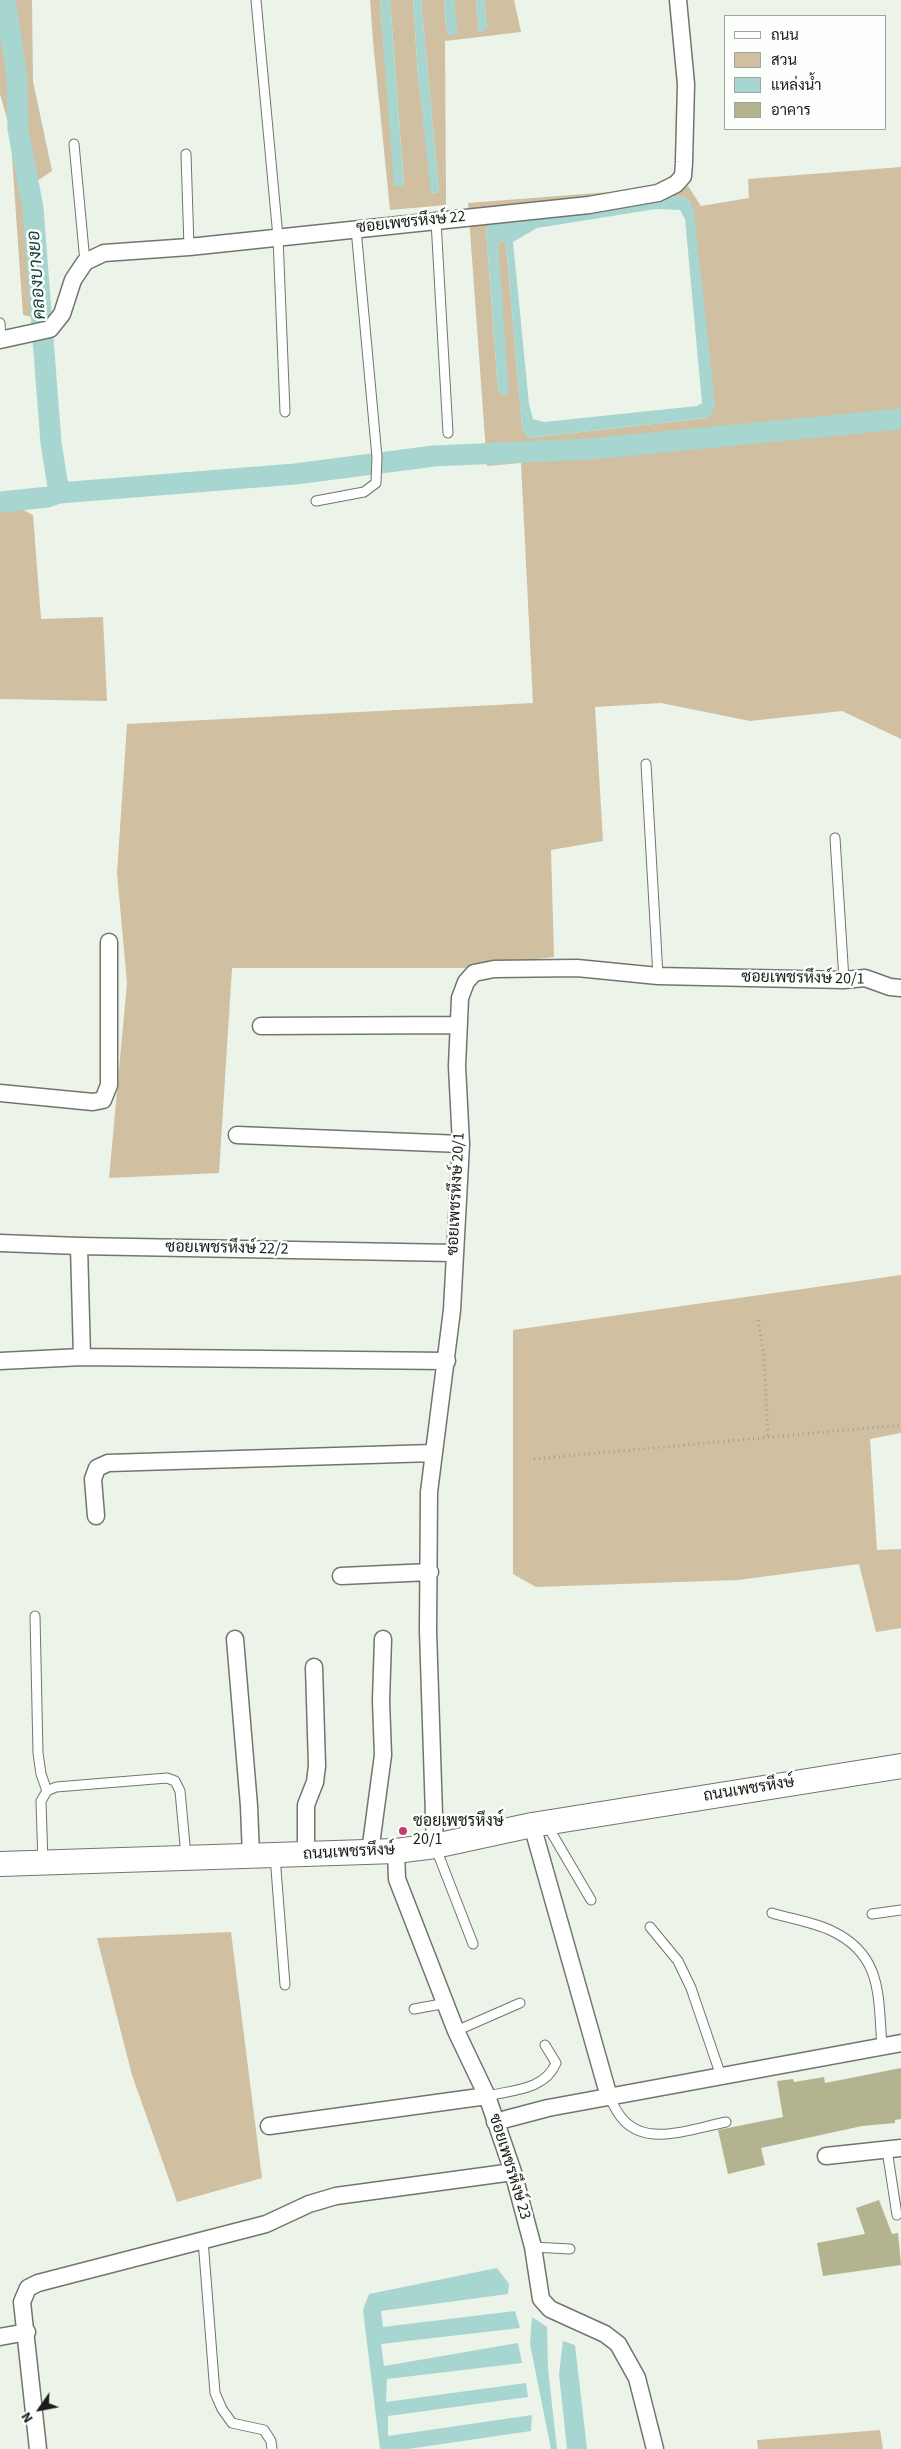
<!DOCTYPE html>
<meta charset="utf-8">
<style>
body{margin:0}
#map{position:relative;width:901px;height:2449px;overflow:hidden;background:#ecf3e8;font-family:"Source Sans 3",Sarabun,sans-serif}
canvas{display:block}
.legend{position:absolute;left:724px;top:15px;width:162px;height:115px;box-sizing:border-box;background:#fcfffb;border:1px solid #a1a4a0;margin:0;padding:6px 9px;list-style:none;font-size:15px;color:#191c18}
.legend li{display:flex;align-items:center;gap:10px;height:25px}
.legend b{width:25px;border:1px solid #a1a4a0}
.north{position:absolute;left:15px;top:2384px;width:50px;height:50px;-webkit-text-stroke:4px #fcfffb;paint-order:stroke;rotate:237deg;font-size:14px;font-weight:700;line-height:20px;text-align:center;color:#191c18}
.north::after{content:'';display:block;margin:auto;width:18px;height:22px;background:#191c18;clip-path:polygon(50% 0,100% 100%,50% 72%,0 100%)}
</style>
<div id="map">
<canvas width="901" height="2449"></canvas>
<ul class="legend">
<li><b style="height:6px;background:#fff"></b>ถนน</li>
<li><b style="height:14px;background:#d1bfa1"></b>สวน</li>
<li><b style="height:14px;background:#a7d6d0"></b>แหล่งน้ำ</li>
<li><b style="height:14px;background:#b4b38f"></b>อาคาร</li>
</ul>
<div class="north">N</div>
</div>
<script>
const ctx = document.querySelector('canvas').getContext('2d');
ctx.lineJoin = 'round';
function paint(path, color) { ctx.fillStyle = color; ctx.fill(path, 'evenodd'); }
function stroke(path, color, width, dash) { ctx.strokeStyle = color; ctx.lineWidth = width; ctx.lineCap = dash ? 'butt' : 'round'; ctx.setLineDash(dash || []); ctx.stroke(path); }
function label(font, color, halo, rows, align = 'center') {
  ctx.font = font + ' "Source Sans 3",Sarabun,sans-serif'; ctx.lineWidth = 5; ctx.setLineDash([]); ctx.textBaseline = 'middle'; ctx.strokeStyle = halo; ctx.fillStyle = color; for (const [text, x, y, turn = 0] of rows) {
    ctx.save(); ctx.translate(x, y); ctx.rotate((+turn || 0) * Math.PI / 180); ctx.textAlign = isNaN(turn) ? turn : align; if (halo) ctx.strokeText(text, 0, 0); ctx.fillText(text, 0, 0); ctx.restore();
  }
}
const green = new Path2D(`
 M0 0H32L33 81 52 171 34 183 46 320 23 315 10 129 0 94Z
 M370 0H380L395 186 404 185 390 0H413L418 76 432 194 439 192 421 0H444L446 26 449 35 457 34 454 0H476L479 32 487 29 484 0H514L521 32 445 41 446 205 390 210 373 41Z
 M901 167V739L842 711 750 721 661 703 595 707 603 841 551 850 554 957 463 968H232L219 1173 109 1178 127 983 117 873 127 724 533 703 521 463 487 466 468 203 688 186 701 206 749 198 748 179ZM682 196 690 201 712 413 706 418 528 438 522 427 506 244 501 240 498 245 504 396 498 390 486 229 493 223Z
 M0 498 33 515 41 619 103 617 107 701 0 699Z
 M901 1275V1433L870 1439 877 1550 901 1549V1628L876 1632 859 1564 738 1580 536 1587 513 1574V1330Z
 M231 1932 262 2178 177 2202 132 2075 97 1938Z
 M880 2430 883 2449H758L757 2440Z`);
const water = new Path2D(`
 M380 0H390L404 186H394Z
 M413 0H421L439 192 431 194 418 76Z
 M444 0H454L458 35H449L446 26Z
 M476 0H484L487 29 479 32Z
 M682 196 690 201 694 212 715 405 712 413 706 418 528 438 522 427 506 244 501 240 498 245 509 392 504 396 498 390 486 229 492 223ZM656 209 680 210 685 219 702 403 697 406 544 422 533 419 529 404 513 242 537 228Z
 M497 2268 509 2284 508 2294 381 2311 383 2327 515 2311 520 2328 381 2344 384 2366 518 2343 522 2363 387 2379 386 2402 526 2383 528 2397 388 2416V2436L532 2415 531 2431 408 2449H380L363 2310 369 2294Z
 M532 2317 547 2327 548 2369 557 2449H551L530 2344Z
 M563 2341 575 2345 587 2449H567L559 2374Z`);
const canal = new Path2D(`
 M5 0 17 76 18 129 33 208 51 443 59 493
 M0 502 48 497 59 493 295 474 434 456 590 449 901 419`);
const building = new Path2D(`
 M901 2068V2119L895 2120V2123L862 2126 761 2148 765 2165 728 2174 718 2130 783 2117 777 2081 793 2079 794 2082 824 2077 825 2083Z
 M879 2200 892 2234 898 2233 901 2265 823 2276 817 2243 865 2234 856 2208Z`);
const path = new Path2D(`
 M758 1320 764 1355 768 1437
 M534 1459 901 1425`);
const lane = new Path2D(`
 M256 0 278 237 285 412
 M74 144 85 262
 M186 154 189 247
 M436 221 448 433
 M0 323 1 340
 M316 501 364 492 376 483 377 457 356 229
 M646 764 658 976
 M835 838 844 980
 M35 1616 38 1753 41 1774 47 1791
 M547 1825 591 1900
 M435 1846 473 1944
 M275 1856 285 1985
 M43 1863 41 1801 47 1791 56 1787 167 1778 175 1781 180 1791 186 1856
 M772 1913C791 1919 814 1922 832 1931 883 1955 878 1997 882 2046
 M872 1914 901 1910
 M650 1927 678 1961 691 1988 721 2076
 M414 2009 447 2003
 M456 2031 520 2003
 M487 2096C513 2090 545 2090 556 2063L545 2045
 M609 2097C613 2103 616 2111 621 2117 645 2149 694 2128 726 2122
 M887 2150 897 2215
 M203 2240 215 2393 222 2409 232 2423 264 2430 271 2441 272 2449
 M533 2247 570 2249`);
const street = new Path2D(`
 M0 340 50 329 62 314 73 280 85 262 104 253 189 247 589 205 658 193 676 184 683 176 684 162 686 84 678 0
 M261 1026 459 1025
 M0 1093 93 1102 103 1100 109 1085V942
 M237 1135 461 1144
 M0 1243 79 1246 453 1253
 M79 1246 82 1357 447 1361
 M0 1361 82 1357
 M96 1516 93 1479 97 1468 108 1463 433 1453
 M341 1576 430 1572
 M235 1639 249 1806 251 1856
 M532 1825 609 2097
 M435 1846 428 1631 429 1492 452 1310 461 1144 457 1066 460 998 466 982 474 973 494 969 577 968 658 976 844 980 865 978 890 987 901 988
 M396 1851 397 1879 456 2031 487 2096 513 2172 533 2247 541 2299 550 2309 605 2334 618 2344 637 2378 655 2449
 M370 1852 383 1755 381 1701 383 1639
 M306 1855V1805L315 1782 317 1766 314 1667
 M495 2122 548 2108 901 2043
 M269 2126 487 2096
 M826 2156 901 2148
 M0 2337 27 2332
 M38 2449 22 2302 28 2288 38 2283 266 2224 309 2204 336 2196 513 2172`);
const secondary = new Path2D(`
 M0 1864 396 1851 435 1846 532 1825 901 1766`);
const markers = [
 [403,1831,5,"#c63c72"]
];
const streetNames = [
 ["ซอยเพชรหึงษ์ 22",411,223,-6],
 ["ซอยเพชรหึงษ์ 20/1",803,979,1],
 ["ซอยเพชรหึงษ์ 20/1",457,1194,-87],
 ["ซอยเพชรหึงษ์ 22/2",227,1249,1],
 ["ถนนเพชรหึงษ์",749,1790,-9],
 ["ถนนเพชรหึงษ์",349,1853,-3],
 ["ซอยเพชรหึงษ์ 23",509,2167,73]
];
const poiNames = [
 ["ซอยเพชรหึงษ์",413,1822],
 ["20/1",413,1840]
];
const waterNames = [
 ["คลองบางยอ",38,275,-94]
];
paint(green, '#d1bfa1');
paint(water, '#a7d6d0');
stroke(canal, '#a7d6d0', 21);
paint(building, '#b4b38f');
stroke(lane, '#71766d', 11);
stroke(street, '#71766d', 19);
stroke(secondary, '#71766d', 26);
stroke(path, '#9aa098', 3, [1, 4]);
stroke(lane, '#fff', 9);
stroke(street, '#fff', 16);
stroke(secondary, '#fff', 24);
for (const [x, y, r, color] of markers) { const dot = new Path2D(); dot.arc(x, y, r, 0, 2 * Math.PI); ctx.fillStyle = color; ctx.fill(dot); stroke(dot, '#fcfffb', 2); }
label('16px', '#191c18', '#fcfffb', streetNames);
label('16px', '#191c18', '#fcfffb', poiNames, 'left');
label('italic 18px', '#18433e', '#fcfffb', waterNames);
</script>
